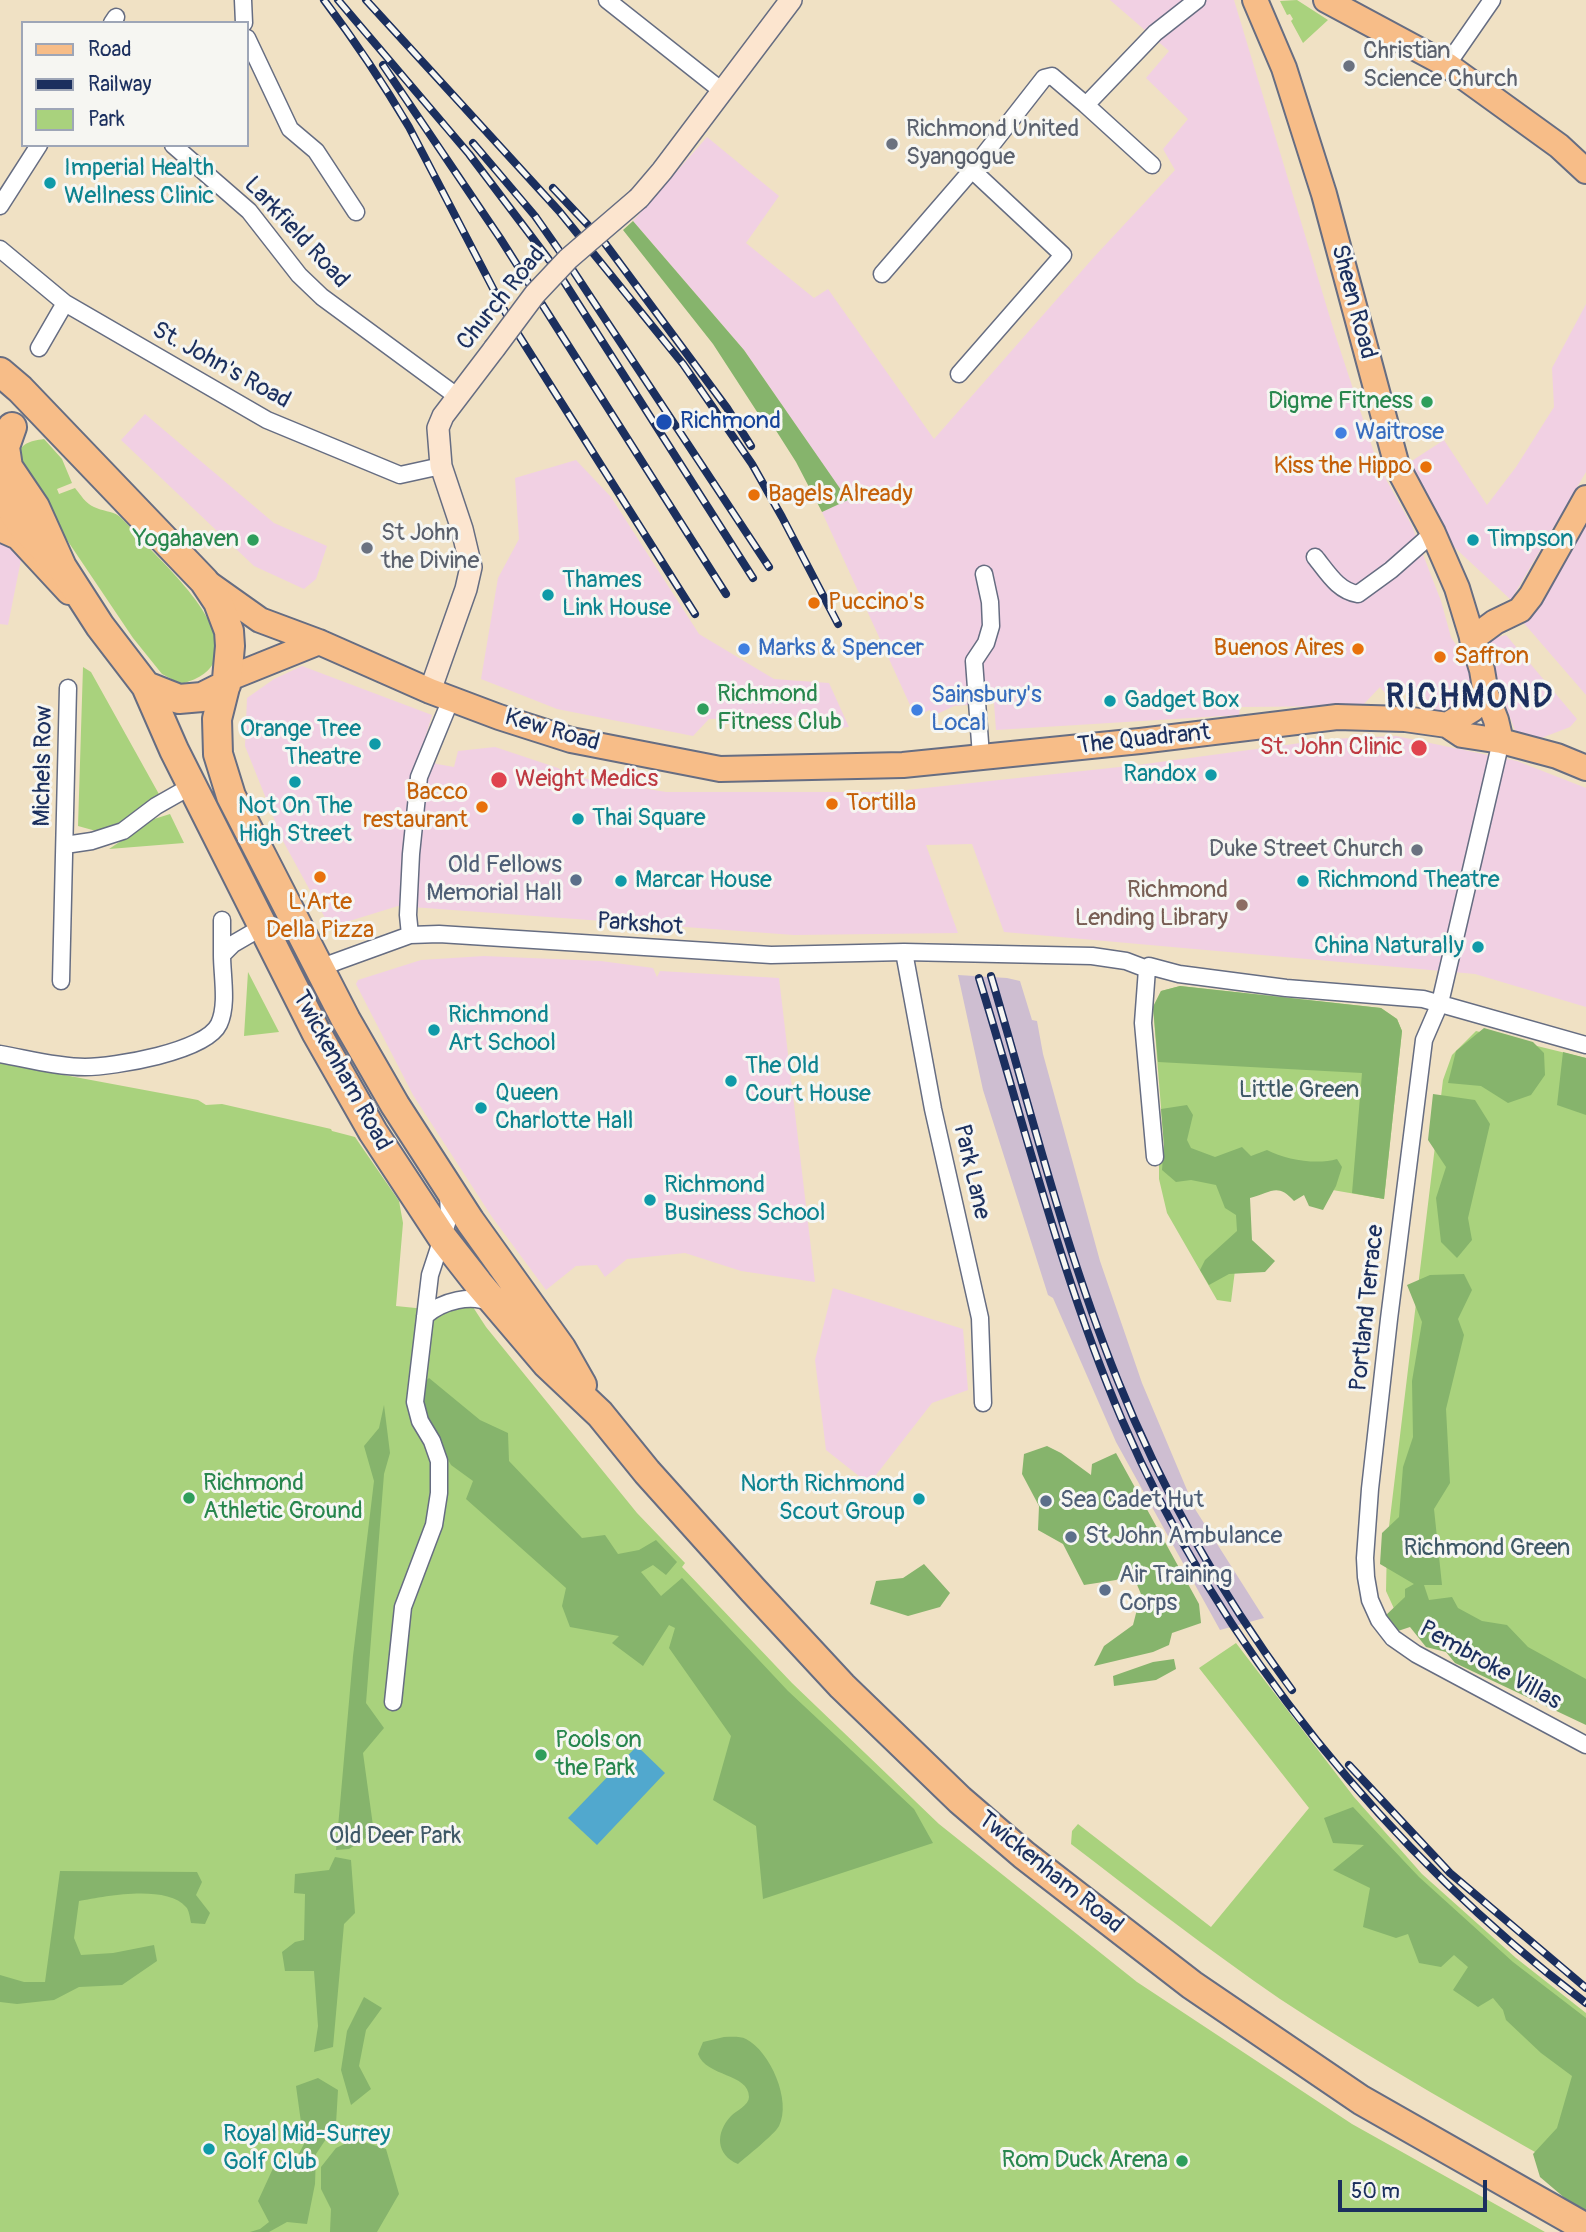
<!DOCTYPE html>
<style>
body{margin:0}
#map{position:relative;width:1586px;height:2232px;overflow:hidden;background:#f0e1c4;font-family:Pangolin,sans-serif}
canvas{display:block}
.legend{position:absolute;left:21px;top:21px;width:228px;height:126px;box-sizing:border-box;background:#f6f6f2;border:2px solid #9ea6b7;margin:0;padding:9px 12px;list-style:none;font-size:21px;color:#1b2f5e}
.legend li{display:flex;align-items:center;gap:14px;height:35px}
.legend b{width:35px;border:2px solid #9ea6b7}
.scale{position:absolute;left:1338px;top:2180px;width:149px;height:32px;box-sizing:border-box;border:4px solid #1b2f5e;border-top:0;padding-left:9px;font-size:21px;line-height:24px;white-space:nowrap;color:#1b2f5e;-webkit-text-stroke:5px #f6f6f2;paint-order:stroke}
</style>
<div id="map">
<canvas width="1586" height="2232"></canvas>
<ul class="legend">
<li><b style="height:9px;background:#f7bd88"></b>Road</li>
<li><b style="height:9px;background:#1b2f5e"></b>Railway</li>
<li><b style="height:19px;background:#a9d27d"></b>Park</li>
</ul>
<div class="scale">50 m</div>
</div>
<script>
const ctx = document.querySelector('canvas').getContext('2d');
ctx.lineJoin = 'round';
function paint(path, color) { ctx.fillStyle = color; ctx.fill(path, 'evenodd'); }
function stroke(path, color, width, dash) { ctx.strokeStyle = color; ctx.lineWidth = width; ctx.lineCap = dash ? 'butt' : 'round'; ctx.setLineDash(dash || []); ctx.stroke(path); }
function label(font, color, halo, rows, align = 'center') {
  ctx.font = font + ' Pangolin,sans-serif'; ctx.lineWidth = 6; ctx.setLineDash([]); ctx.textBaseline = 'middle'; ctx.strokeStyle = halo; ctx.fillStyle = color; for (const [text, x, y, turn = 0] of rows) {
    ctx.save(); ctx.translate(x, y); ctx.rotate((+turn || 0) * Math.PI / 180); ctx.textAlign = isNaN(turn) ? turn : align; if (halo) ctx.strokeText(text, 0, 0); ctx.fillText(text, 0, 0); ctx.restore();
  }
}
const built = new Path2D(`
 M1110 0H1234L1334 331 1378 465 1412 526 1441 601 1451 637 1467 662 1472 689 1456 710 1436 713 1404 692 1391 700 1380 687 1362 706 1240 707 1239 715 996 730 994 703 954 706 933 716 930 710 915 716 822 512 847 499 744 350 633 221 707 137 779 196 746 243 814 298 828 289 934 439 1094 257 1175 170 1163 149 1188 119 1146 78 1169 51Z
 M1586 304V472L1511 600 1453 546 1410 462 1444 440 1487 505 1516 467 1554 407 1552 368Z
 M145 414 274 523 327 546 316 579 304 589 254 566 121 440Z
 M576 460 611 497 699 634 774 679 829 683 849 727 823 730 813 717 709 719 693 736 557 709 481 679 498 578 519 539 515 478Z
 M1586 525V695L1522 621Z
 M0 528 22 555 8 625 0 624Z
 M1506 635 1577 719 1570 727 1531 742 1517 736 1484 647 1491 639Z
 M302 666 432 715 420 755 437 764 454 767 458 751 495 747 558 768 571 776 666 792H888L1138 765 1330 739 1396 736 1517 761 1586 788V1007L1475 974 1004 932 972 844 926 845 958 933 794 935 398 906 330 927 283 841 245 746 247 698 274 679Z
 M484 956 601 961 653 968 657 977 660 971 779 978 815 1282 741 1271 685 1253 627 1259 605 1277 597 1265 576 1266 546 1290 492 1217 413 1095 356 984 358 980 421 960Z
 M833 1288 963 1329 968 1390 932 1403 869 1484 826 1450 815 1360Z`);
const industrial = new Path2D(`
 M958 975 1007 978 1020 981 1032 1020 1037 1021 1043 1054 1100 1261 1142 1383 1195 1509 1264 1618 1220 1630 1116 1442 1053 1298 1048 1295 983 1090Z`);
const green = new Path2D(`
 M1297 0 1328 20 1303 43 1291 21 1293 19 1290 14 1287 15 1280 1Z
 M44 439 62 459 72 483 57 489 59 494 75 488C80 494 86 504 94 507 102 511 112 511 119 516 132 528 144 543 157 556 187 587 261 663 181 684L162 674 133 638 32 488 16 457C22 443 29 441 44 439Z
 M83 667 91 672 160 796 129 819 96 831 78 826Z
 M170 814 184 843 109 849 154 819Z
 M248 972 279 1032 244 1036Z
 M1180 986 1381 1008 1397 1019 1402 1031 1384 1199 1247 1175 1231 1302 1217 1300 1167 1213 1159 1179V1157L1163 1158 1164 1145 1153 1007 1161 991Z
 M1476 1031 1586 1058V1721L1396 1613 1386 1591 1387 1543 1443 1080 1452 1055Z
 M0 1063 198 1100 206 1105 222 1104 331 1129 332 1131 355 1137 399 1201 403 1223 396 1306 445 1311 471 1304 486 1327 637 1513 685 1563 682 1567 792 1683 939 1824 1137 1982 1352 2124 1545 2232H0Z
 M1236 1643 1354 1797 1422 1874 1516 1958 1586 2013V2181C1483 2122 1379 2065 1280 1999 1209 1950 1140 1897 1071 1844L1072 1831 1078 1824 1211 1927 1309 1808 1199 1668Z`);
const forest = new Path2D(`
 M633 221 744 350 848 500 822 512 796 462 768 418 763 421 713 344 623 230Z
 M1180 986 1381 1008 1397 1019 1402 1031 1384 1199 1352 1193 1362 1073 1158 1062 1153 1007 1161 991Z
 M1484 1028 1533 1042 1544 1053 1545 1075 1531 1095 1508 1103 1481 1086 1448 1083 1456 1051Z
 M1563 1052 1586 1058V1115L1557 1105Z
 M1433 1094 1475 1100 1490 1124 1468 1218 1472 1240 1457 1258 1441 1242 1436 1198 1446 1167 1428 1140Z
 M1187 1105 1193 1115 1187 1140 1191 1148 1215 1157 1242 1147 1251 1156 1267 1150C1286 1160 1317 1165 1337 1159L1342 1167 1336 1186 1323 1210 1309 1206 1304 1195 1294 1201C1277 1182 1271 1193 1250 1198L1252 1240 1275 1261 1265 1272 1229 1274 1209 1285 1200 1270 1205 1260 1237 1231 1236 1215 1225 1208 1216 1185 1191 1180 1176 1182 1162 1170 1164 1145 1161 1109Z
 M1464 1274 1472 1290 1458 1319 1464 1335 1446 1409 1450 1483 1434 1509 1442 1585H1424L1429 1600 1452 1597 1458 1608 1482 1621 1507 1625 1528 1647 1586 1679V1725L1455 1663 1446 1652 1426 1647 1410 1627 1398 1631 1385 1616 1405 1597V1589L1414 1584 1380 1564 1382 1533 1399 1517 1403 1467 1413 1437 1412 1381 1422 1322 1407 1285 1430 1275Z
 M429 1378 480 1420 508 1433 509 1461 582 1538 605 1535 618 1554 639 1550 656 1540 677 1562 666 1575 653 1565 641 1572 661 1596 682 1578 788 1691 914 1809 933 1843 763 1899 756 1826 713 1800 731 1736 669 1648 675 1628 669 1625 643 1666 612 1643 619 1636 570 1627 562 1606 566 1588 466 1499 473 1481 451 1465 412 1393Z
 M384 1405 390 1453 384 1474 366 1703 384 1728 363 1753 374 1833 349 1849 336 1850 353 1656 374 1481 364 1446 379 1428Z
 M1047 1446 1061 1453 1091 1475 1092 1464 1116 1453 1199 1604 1201 1623 1172 1633 1169 1645 1153 1652 1094 1666 1104 1646 1133 1625 1141 1594 1132 1573 1116 1580 1084 1585 1063 1544 1038 1530 1039 1506 1022 1474 1024 1454Z
 M924 1564 950 1593 940 1607 908 1616 870 1604 876 1581 903 1578Z
 M1174 1659 1176 1669 1156 1680 1114 1686 1113 1676 1153 1662Z
 M1353 1807 1419 1877 1513 1962 1586 2018V2212L1580 2211 1540 2177 1533 2154 1557 2128 1572 2076 1541 2053 1506 2020 1503 2010 1493 1998 1478 2007 1453 1990 1468 1967 1454 1955 1441 1967 1419 1963 1408 1934 1396 1938 1363 1927 1370 1888 1333 1870 1364 1845 1333 1843 1324 1818Z
 M335 1857 351 1860 355 1913 344 1924 333 2047 314 2052 318 2026 314 1971H285L282 1952 295 1942 304 1940 305 1894 294 1893 295 1874 329 1870Z
 M60 1871 197 1872 202 1882 196 1895 210 1913 205 1924 191 1923C190 1918 189 1910 186 1907 167 1884 104 1896 79 1901L74 1938 81 1955 113 1953 154 1945 157 1961 122 1985 79 1987 54 2000 17 2004 0 2002V1975L24 1982H45Z
 M364 1997 382 2008 366 2030 359 2066 371 2089 351 2105 341 2070 347 2031Z
 M724 2037C731 2037 740 2036 746 2039 770 2051 792 2101 779 2126 774 2135 747 2156 738 2164 716 2155 715 2133 731 2116 736 2111 749 2105 749 2097 749 2073 706 2077 698 2054L703 2042Z
 M318 2078 338 2090 336 2124 316 2154 315 2184 307 2224 287 2222 269 2232H250L260 2229 269 2222 258 2201 275 2164 295 2161 304 2144 296 2086Z
 M355 2139 386 2149 399 2194 377 2232H330L331 2209 321 2189V2167L336 2148Z`);
const water = new Path2D(`
 M637 1746 665 1773 597 1845 568 1818Z`);
const street = new Path2D(`
 M243 0 244 23
 M607 0 722 91
 M112 23 116 17
 M247 38 290 129 316 151 356 212
 M1447 65 1492 0
 M1086 105 1152 165
 M173 145 249 211 299 275 322 297 458 397
 M972 170 1044 78 1052 76 1086 105 1155 33 1197 0
 M0 206 39 145
 M0 249 65 303 267 420 400 475 441 466
 M882 274 972 170 1063 255 959 374
 M39 348 65 303
 M1315 557C1328 573 1338 591 1358 594L1391 570 1433 533
 M1501 741 1440 1003 1424 1040 1389 1319 1370 1489 1365 1558 1366 1577 1370 1600 1379 1620 1393 1638 1416 1654 1586 1745
 M981 756 974 661 986 643 991 626 990 602 984 574
 M65 845 92 841 123 831 156 806 193 785
 M222 920V955
 M410 935 408 915 411 854 419 777 451 699
 M904 952 933 1109 980 1318 983 1403
 M319 968 410 935 439 934 771 955 904 952 1092 956 1126 961 1147 969 1149 966 1179 974 1286 988 1423 999 1586 1045
 M1147 969 1143 1023 1155 1157
 M61 981 68 688
 M0 1054C28 1059 57 1067 85 1067 113 1067 206 1052 219 1024 228 1005 222 976 222 955L233 944 264 926
 M425 1316C442 1301 472 1293 492 1304
 M393 1702 403 1607 434 1525 439 1493V1461L432 1441 420 1421 415 1402 430 1275 449 1217 448 1192`);
const secondary = new Path2D(`
 M639 198 662 171 791 0
 M430 691 466 589 471 567 462 529 441 466 438 428 443 416 494 349`);
const primary = new Path2D(`
 M1255 0 1284 68 1324 194 1397 466 1433 533 1457 588 1482 670 1486 694 1496 720 1501 741
 M1326 0 1447 65 1559 146 1586 171
 M0 529 18 537 69 592
 M205 581 260 620 319 642 430 691 499 717 571 740 720 769 903 765 1140 741 1337 717 1405 719 1447 725 1462 735 1501 741 1557 756 1586 768
 M1472 639 1495 622 1520 610 1531 596 1586 498
 M227 679 319 642
 M1447 725 1473 709 1486 694`);
const highway = new Path2D(`
 M0 372 20 389 204 581 218 602 229 631 230 646 227 679 217 719 218 754 231 796 346 1020 395 1105 470 1221 561 1348 582 1385
 M12 427 5 447 8 467 35 507 62 567 100 626 146 686 179 699 202 697 226 685
 M0 492 22 525 48 553
 M146 686 174 750 316 1032 373 1132 442 1237 478 1283 546 1363 600 1414 647 1472 753 1590 842 1686 960 1800 1024 1855 1192 1985 1361 2100 1586 2228`);
const rail = new Path2D(`
 M324 0C355 41 383 83 409 127L511 323 695 614
 M338 0 469 154 556 269 753 578
 M366 0 559 211 683 364 752 464 782 517 838 624
 M383 65 500 238 726 594
 M473 143 535 216 568 263 769 567
 M553 188 604 242 727 408 751 446
 M991 976C1031 1111 1065 1250 1118 1381 1162 1491 1222 1595 1292 1690
 M979 978C1025 1126 1061 1277 1122 1420 1219 1646 1390 1855 1586 2003
 M1349 1765 1450 1873 1586 1988`);
const secondaryBridge = new Path2D(`
 M494 349 535 294 568 259 639 198`);
const markers = [
 [1349,66,7,"#6b7280"],
 [892,144,7,"#6b7280"],
 [50,183,7,"#0f9aa8"],
 [1427,402,7,"#2e9e5b"],
 [664,422,9,"#1a4fb4"],
 [1341,433,7,"#3f7fe0"],
 [1426,467,7,"#e8710a"],
 [754,495,7,"#e8710a"],
 [253,540,7,"#2e9e5b"],
 [1473,540,7,"#0f9aa8"],
 [367,548,7,"#6b7280"],
 [548,595,7,"#0f9aa8"],
 [814,603,7,"#e8710a"],
 [744,649,7,"#3f7fe0"],
 [1358,649,7,"#e8710a"],
 [1440,657,7,"#e8710a"],
 [1110,701,7,"#0f9aa8"],
 [703,709,7,"#2e9e5b"],
 [917,710,7,"#3f7fe0"],
 [375,744,7,"#0f9aa8"],
 [1419,748,9,"#e0444e"],
 [1211,775,7,"#0f9aa8"],
 [499,780,9,"#e0444e"],
 [295,782,7,"#0f9aa8"],
 [832,804,7,"#e8710a"],
 [482,807,7,"#e8710a"],
 [578,819,7,"#0f9aa8"],
 [1417,850,7,"#6b7280"],
 [320,877,7,"#e8710a"],
 [576,880,7,"#5c6f8a"],
 [621,881,7,"#0f9aa8"],
 [1303,881,7,"#0f9aa8"],
 [1242,905,7,"#8d6e63"],
 [1478,947,7,"#0f9aa8"],
 [434,1030,7,"#0f9aa8"],
 [731,1081,7,"#0f9aa8"],
 [481,1108,7,"#0f9aa8"],
 [650,1200,7,"#0f9aa8"],
 [189,1498,7,"#2e9e5b"],
 [919,1499,7,"#0f9aa8"],
 [1046,1501,7,"#5c6f8a"],
 [1071,1537,7,"#5c6f8a"],
 [1105,1590,7,"#5c6f8a"],
 [541,1755,7,"#2e9e5b"],
 [209,2149,7,"#0f9aa8"],
 [1182,2161,7,"#2e9e5b"]
];
const worshipNames = [
 ["Christian",1363,52],
 ["Science Church",1363,80],
 ["Richmond United",906,130],
 ["Syangogue",906,158],
 ["St John",381,534],
 ["the Divine",381,562],
 ["Duke Street Church",1403,850,"right"]
];
const cultureNames = [
 ["Imperial Health",64,169],
 ["Wellness Clinic",64,197],
 ["Timpson",1487,540],
 ["Thames",562,581],
 ["Link House",562,609],
 ["Gadget Box",1124,701],
 ["Orange Tree",361,730,"right"],
 ["Theatre",361,758,"right"],
 ["Randox",1197,775,"right"],
 ["Not On The",295,807,"center"],
 ["High Street",295,835,"center"],
 ["Thai Square",592,819],
 ["Marcar House",635,881],
 ["Richmond Theatre",1317,881],
 ["China Naturally",1464,947,"right"],
 ["Richmond",448,1016],
 ["Art School",448,1044],
 ["The Old",745,1067],
 ["Court House",745,1095],
 ["Queen",495,1094],
 ["Charlotte Hall",495,1122],
 ["Richmond",664,1186],
 ["Business School",664,1214],
 ["North Richmond",905,1485,"right"],
 ["Scout Group",905,1513,"right"],
 ["Royal Mid-Surrey",223,2135],
 ["Golf Club",223,2163]
];
const streetNames = [
 ["Larkfield Road",296,233,47],
 ["Church Road",502,299,-51],
 ["Sheen Road",1353,302,75],
 ["St. John's Road",221,366,29],
 ["Kew Road",552,731,16],
 ["The Quadrant",1144,740,-6],
 ["Michels Row",44,766,-89],
 ["Parkshot",640,925,4],
 ["Twickenham Road",341,1071,61],
 ["Park Lane",971,1172,77],
 ["Portland Terrace",1368,1308,-84],
 ["Pembroke Villas",1490,1666,29],
 ["Twickenham Road",1050,1873,39]
];
const leisureNames = [
 ["Digme Fitness",1413,402],
 ["Yogahaven",239,540],
 ["Richmond",717,695,"left"],
 ["Fitness Club",717,723,"left"],
 ["Richmond",203,1484,"left"],
 ["Athletic Ground",203,1512,"left"],
 ["Pools on",555,1741,"left"],
 ["the Park",555,1769,"left"],
 ["Rom Duck Arena",1168,2161]
];
const transitNames = [
 ["Richmond",680,422]
];
const shopNames = [
 ["Waitrose",1355,433],
 ["Marks & Spencer",758,649],
 ["Sainsbury's",931,696],
 ["Local",931,724]
];
const foodNames = [
 ["Kiss the Hippo",1412,467,"right"],
 ["Bagels Already",768,495],
 ["Puccino's",828,603],
 ["Buenos Aires",1344,649,"right"],
 ["Saffron",1454,657],
 ["Bacco",468,793,"right"],
 ["restaurant",468,821,"right"],
 ["Tortilla",846,804],
 ["L'Arte",320,903,"center"],
 ["Della Pizza",320,931,"center"]
];
const healthNames = [
 ["St. John Clinic",1403,748],
 ["Weight Medics",515,780,"left"]
];
const serviceNames = [
 ["Old Fellows",562,866,"right"],
 ["Memorial Hall",562,894,"right"],
 ["Sea Cadet Hut",1060,1501],
 ["St John Ambulance",1085,1537],
 ["Air Training",1119,1576],
 ["Corps",1119,1604]
];
const educationNames = [
 ["Richmond",1228,891],
 ["Lending Library",1228,919]
];
const parkNames = [
 ["Little Green",1299,1091],
 ["Richmond Green",1487,1549],
 ["Old Deer Park",395,1837]
];
const districtNames = [
 ["RICHMOND",1470,699]
];
paint(built, '#f1d0e3');
paint(industrial, '#cebed1');
paint(green, '#a9d27d');
paint(forest, '#86b46c');
paint(water, '#51a8ce');
stroke(street, '#666d82', 19);
stroke(secondary, '#666d82', 24);
stroke(primary, '#666d82', 28);
stroke(highway, '#666d82', 32);
stroke(street, '#fff', 16);
stroke(secondary, '#fce5cf', 21);
stroke(primary, '#f7bd88', 24);
stroke(highway, '#f7bd88', 28);
stroke(rail, '#1b2f5e', 8);
stroke(rail, '#f6f6f2', 5, [16]);
stroke(secondaryBridge, '#666d82', 24, []);
stroke(secondaryBridge, '#fce5cf', 21);
for (const [x, y, r, color] of markers) { const dot = new Path2D(); dot.arc(x, y, r, 0, 2 * Math.PI); ctx.fillStyle = color; ctx.fill(dot); stroke(dot, '#f6f6f2', 2.5); }
label('24px', '#5b616d', '#f6f6f2', worshipNames, 'left');
label('24px', '#0d838f', '#f6f6f2', cultureNames, 'left');
label('24px', '#1b2f5e', '#f6f6f2', streetNames);
label('24px', '#27864d', '#f6f6f2', leisureNames, 'right');
label('24px', '#164399', '#f6f6f2', transitNames, 'left');
label('24px', '#366cbe', '#f6f6f2', shopNames, 'left');
label('24px', '#c56008', '#f6f6f2', foodNames, 'left');
label('24px', '#be3a42', '#f6f6f2', healthNames, 'right');
label('24px', '#4e5e75', '#f6f6f2', serviceNames, 'left');
label('24px', '#785e54', '#f6f6f2', educationNames, 'right');
label('24px', '#3e5866', '#f6f6f2', parkNames);
ctx.letterSpacing = '2px';
label('bold 32px', '#1b2f5e', '#f6f6f2', districtNames);
ctx.letterSpacing = '0px';
</script>
